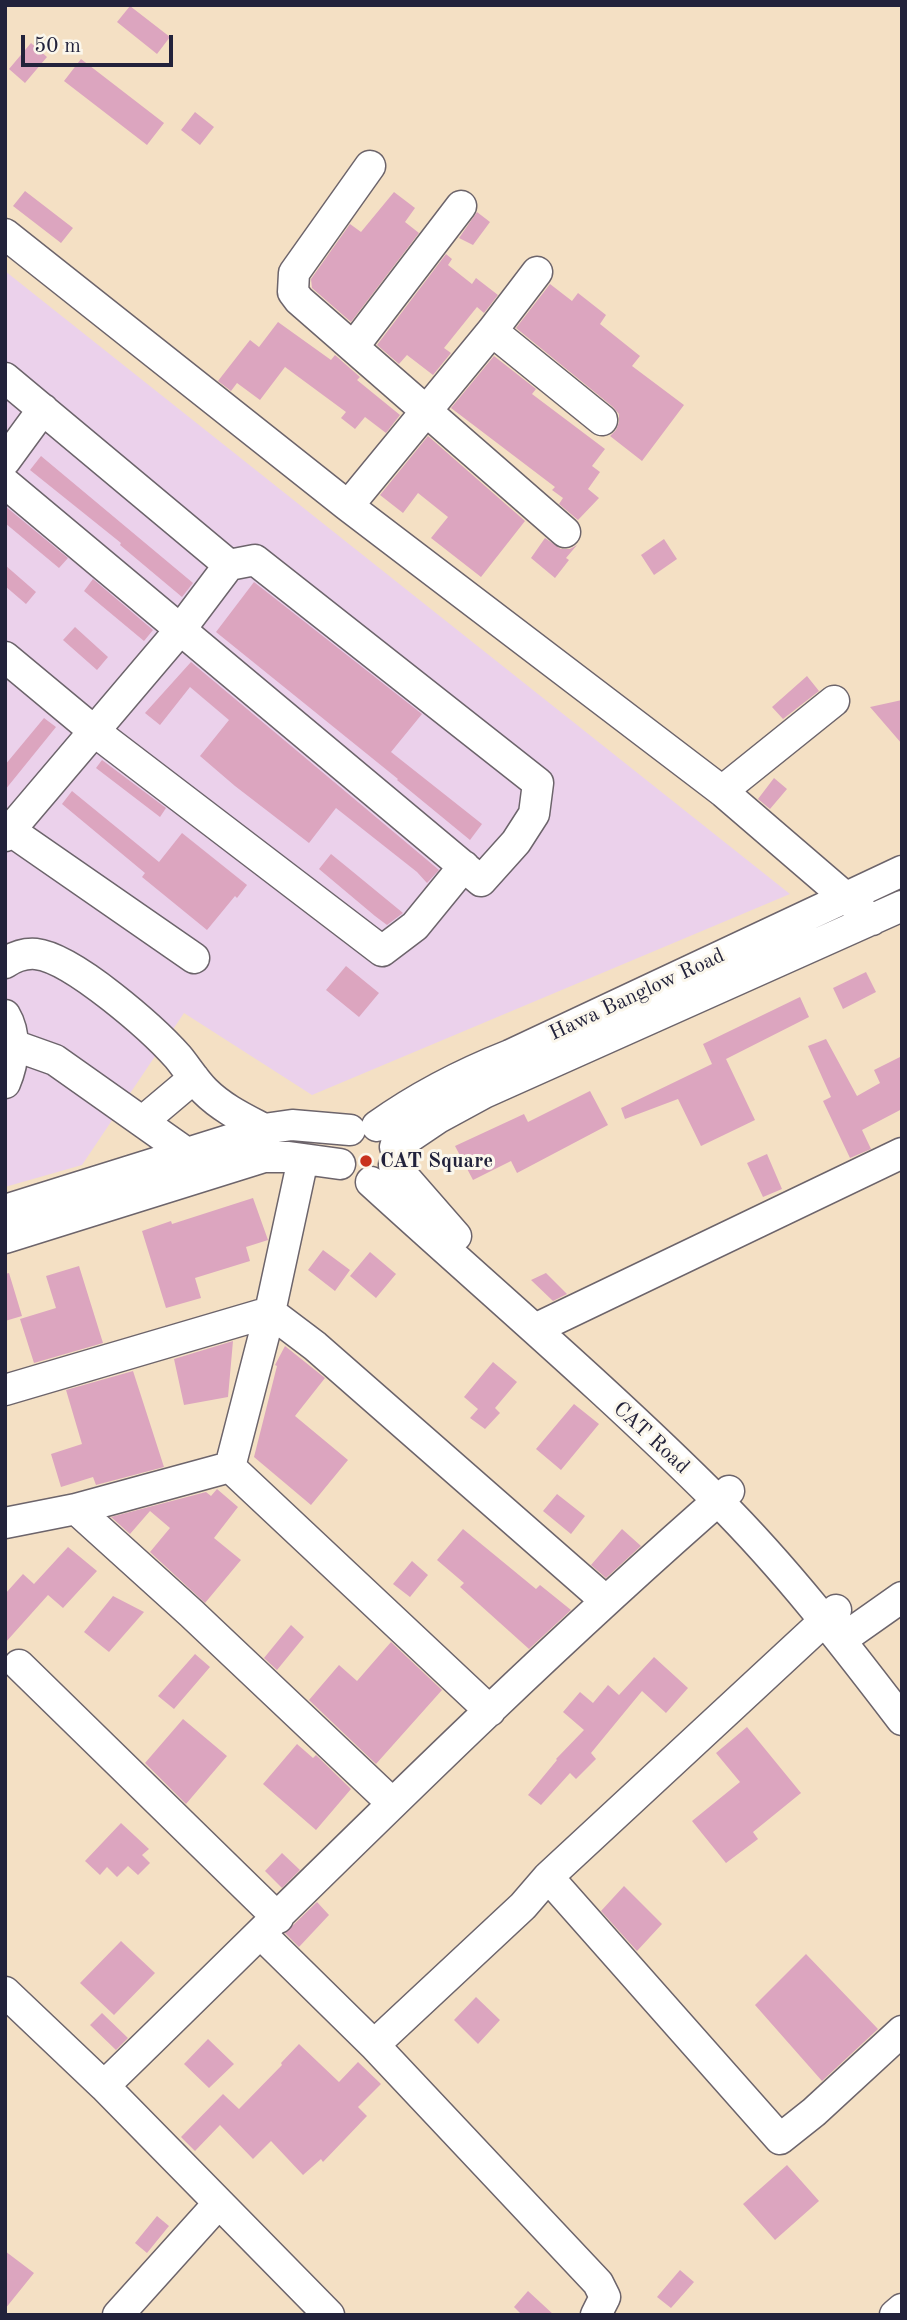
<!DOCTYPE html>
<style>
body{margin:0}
#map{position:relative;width:907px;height:2320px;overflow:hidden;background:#f4e0c4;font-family:"Old Standard TT",serif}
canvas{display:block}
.frame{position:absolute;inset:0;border:7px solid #22223b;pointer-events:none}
.scale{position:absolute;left:21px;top:35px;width:152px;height:32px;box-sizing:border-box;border:4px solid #22223b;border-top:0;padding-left:9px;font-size:21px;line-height:24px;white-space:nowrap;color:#22223b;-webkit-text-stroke:5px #fbf7ec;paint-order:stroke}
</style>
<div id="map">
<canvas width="907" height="2320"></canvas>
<div class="frame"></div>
<div class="scale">50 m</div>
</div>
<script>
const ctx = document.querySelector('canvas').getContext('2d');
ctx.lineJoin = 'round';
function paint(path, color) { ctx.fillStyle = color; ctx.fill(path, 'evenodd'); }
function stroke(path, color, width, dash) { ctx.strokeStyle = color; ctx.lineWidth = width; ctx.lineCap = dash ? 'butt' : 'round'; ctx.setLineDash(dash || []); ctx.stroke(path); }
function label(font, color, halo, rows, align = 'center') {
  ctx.font = font + ' "Old Standard TT",serif'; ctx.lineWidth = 6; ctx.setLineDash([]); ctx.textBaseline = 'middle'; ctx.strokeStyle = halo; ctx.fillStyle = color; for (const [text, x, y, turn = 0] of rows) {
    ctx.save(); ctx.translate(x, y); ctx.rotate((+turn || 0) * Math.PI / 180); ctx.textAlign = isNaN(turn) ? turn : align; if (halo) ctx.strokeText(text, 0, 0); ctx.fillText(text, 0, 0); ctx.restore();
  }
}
const built = new Path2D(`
 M5 271 790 894 312 1095 184 1013 82 1165 5 1187Z`);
const building = new Path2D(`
 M130 6 170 37 157 54 117 22Z
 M31 43 47 57 25 83 9 69Z
 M81 59 164 123 147 145 64 81Z
 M195 112 214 127 200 145 181 130Z
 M25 191 73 228 61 243 13 206Z
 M394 192 415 208 405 222 419 233 351 322 312 288 311 279 350 224 361 232Z
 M477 212 490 222 473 245 459 238Z
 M446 254 452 259 448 265 472 284 476 278 498 295 484 313 477 307 444 348 451 353 433 375 407 355 399 364 377 345Z
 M550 284 572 301 578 293 606 315 600 324 640 356 632 366 684 405 642 461 610 436 616 430 619 422V414L613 407 516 328Z
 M278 322 331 360 335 355 360 377 357 380 400 415 386 433 365 417 355 429 341 418 346 412 285 367 260 400 237 383 231 391 218 381 250 340 259 347Z
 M494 356 536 389 532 394 605 449 592 466 600 472 588 489 599 498 578 520 559 504 563 498 552 490 555 487 451 408Z
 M428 436 525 521 481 577 431 538 448 517 418 493 403 513 380 495Z
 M41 456 193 583 182 597 120 545 121 543 30 470Z
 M5 506 68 558 59 568 5 523Z
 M545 538 561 549H570L577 545 566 558 569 560 555 578 531 558Z
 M664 539 677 559 654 575 641 555Z
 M5 565 36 592 26 604 5 586Z
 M93 579 153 630 144 641 84 591Z
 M254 582 422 714 391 752 482 824 470 840 397 780 398 779 216 632Z
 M75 627 108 657 97 670 63 640Z
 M191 662 439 870 427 883 417 872 336 808 309 843 235 786 200 756 229 720 190 687 160 725 145 713Z
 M807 676 819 691 783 719 772 707Z
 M902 700V744L870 707Z
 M44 718 56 727 5 790V765Z
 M102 760 166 808 160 817 96 768Z
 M774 778 787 789 770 809 758 799Z
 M72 791 159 862 182 833 247 885 237 898 235 896 207 930 142 877 145 873 62 804Z
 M331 854 347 867 403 913 387 925 375 916 319 869Z
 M346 966 379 993 359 1017 326 990Z
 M866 972 876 992 843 1009 833 988Z
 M800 997 809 1017 726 1059 755 1120 701 1146 678 1099 625 1119 621 1108 712 1064 703 1044Z
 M826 1039 857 1096 880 1083 874 1070 902 1056V1109L862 1130 871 1149 850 1158 823 1101 831 1097 808 1046Z
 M590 1091 608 1125 517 1173 511 1161 473 1180 455 1146 524 1114 528 1122Z
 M767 1154 782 1189 763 1197 747 1163Z
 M253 1198 268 1240 246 1247 250 1261 195 1278 201 1298 166 1308 142 1231 171 1221 172 1224Z
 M323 1250 350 1270 335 1291 308 1270Z
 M370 1252 396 1274 376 1298 350 1276Z
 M79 1266 103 1343 34 1363 20 1319 56 1308 46 1276Z
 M9 1273 22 1316 5 1321V1274Z
 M546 1273 567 1294 553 1301 531 1280Z
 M233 1341 228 1397 184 1405 174 1359Z
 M285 1346 325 1378 295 1416 348 1460 311 1505 254 1457 277 1366 275 1365Z
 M493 1362 517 1382 495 1408 500 1413 485 1429 470 1418 478 1409 464 1397Z
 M133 1371 164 1467 96 1485 93 1477 61 1487 51 1454 82 1444 66 1390Z
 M574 1404 599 1424 561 1470 536 1449Z
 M217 1489 238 1507 214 1538 241 1560 205 1603 150 1552 170 1528 150 1511 130 1534 111 1517 206 1492 211 1496Z
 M557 1494 585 1516 571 1534 543 1511Z
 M463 1529 536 1589 540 1585 571 1610 529 1649 460 1587 464 1583 437 1560Z
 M622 1529 641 1546 606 1578 591 1565Z
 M68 1547 97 1571 63 1608 48 1595 5 1643V1594L23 1574 34 1584Z
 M412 1561 428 1575 410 1597 393 1584Z
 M113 1596 144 1612 109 1652 84 1632Z
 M291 1625 304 1637 277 1670 264 1658Z
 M391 1642 442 1690 376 1764 309 1700 339 1665 357 1681Z
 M195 1654 210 1667 174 1709 158 1696Z
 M654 1657 688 1688 666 1713 642 1691 591 1753 596 1759 576 1779 570 1773 541 1805 528 1795 557 1760 556 1759 584 1730 563 1712 580 1692 593 1703 608 1685 619 1695Z
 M183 1719 227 1756 186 1804 145 1763Z
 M747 1727 801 1793 753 1832 758 1839 726 1863 692 1821 740 1782 716 1753Z
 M297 1744 313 1758 316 1755 351 1789 316 1830 263 1784Z
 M121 1823 149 1849 142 1855 150 1863 138 1875 128 1866 117 1877 107 1867 100 1875 85 1861Z
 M282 1853 300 1870 282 1888 265 1871Z
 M624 1886 662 1924 637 1951 601 1911Z
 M317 1902 329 1915 299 1947 285 1933Z
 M121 1941 155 1973 114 2015 80 1983Z
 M806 1954 878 2029 822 2081 755 2005Z
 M476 1997 500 2020 478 2044 454 2020Z
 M102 2013 128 2038 116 2050 90 2025Z
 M208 2039 234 2064 209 2088 184 2064Z
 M299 2044 339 2082 358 2062 381 2084 358 2107 367 2116 323 2162 321 2159 303 2175 271 2141 253 2159 220 2125 195 2151 181 2137 223 2094 239 2109 282 2065 281 2063Z
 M787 2165 819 2201 775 2240 743 2204Z
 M157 2216 169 2226 147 2253 135 2243Z
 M5 2251 34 2273 5 2309Z
 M680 2270 694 2282 671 2308 657 2297Z
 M528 2291 554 2315H522L514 2307Z`);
const minor = new Path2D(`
 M370 166 294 273 293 292 299 300 565 532
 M5 234 348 506 722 791 872 920
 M492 331 602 420
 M354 346 461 206
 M5 378 229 565
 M5 461 43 409
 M5 483 481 881 516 842 534 814 538 783 255 560 229 565 180 630 5 836
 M348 506 492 331 537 272
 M5 657 94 731 382 951 415 926 464 866
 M722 791 834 701
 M5 827 194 958
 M5 963C14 957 25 953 36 954 73 958 153 1029 178 1057 187 1068 195 1081 205 1091 222 1108 243 1118 264 1129
 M5 1015C17 1035 14 1062 5 1083
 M13 1045 55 1060 188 1154 192 1166
 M143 1121 194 1078
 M377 1126C419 1096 462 1074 510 1055L902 871
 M395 1147 438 1118 484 1093 902 906
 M394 1165 456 1236
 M371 1182C487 1288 607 1390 718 1501 786 1569 844 1644 902 1720
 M5 1210 264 1129 292 1125 350 1130
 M5 1238 264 1157H289L340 1164
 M535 1329 902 1153
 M5 1390 270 1312 315 1346 606 1601
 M230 1467 490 1711
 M76 1509 191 1613 392 1803
 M5 1523 76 1509 230 1467 270 1312 303 1159
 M841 1640 902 1597
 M19 1665 278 1918
 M548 1877 780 2139 814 2112 902 2031
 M261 1934 374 2045 598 2283 605 2297 596 2315
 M5 1992 104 2086C310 1886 512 1680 729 1491
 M374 2045 523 1906 548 1877 836 1610
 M104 2086 329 2315
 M118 2315 218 2204
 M895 2315 902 2309`);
const markers = [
 [366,1161,7,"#c8321e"]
];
const streetNames = [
 ["Hawa Banglow Road",637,995,-25],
 ["CAT Road",651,1438,43]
];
const poiNames = [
 ["CAT Square",380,1161]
];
paint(built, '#ebd1eb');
paint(building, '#dca5bf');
stroke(minor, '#6c646b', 33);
stroke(minor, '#fff', 30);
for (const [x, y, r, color] of markers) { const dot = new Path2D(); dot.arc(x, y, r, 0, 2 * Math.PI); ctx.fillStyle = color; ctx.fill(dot); stroke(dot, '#fbf7ec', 2.5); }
label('21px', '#22223b', '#fbf7ec', streetNames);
label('bold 21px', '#22223b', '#fbf7ec', poiNames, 'left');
</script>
